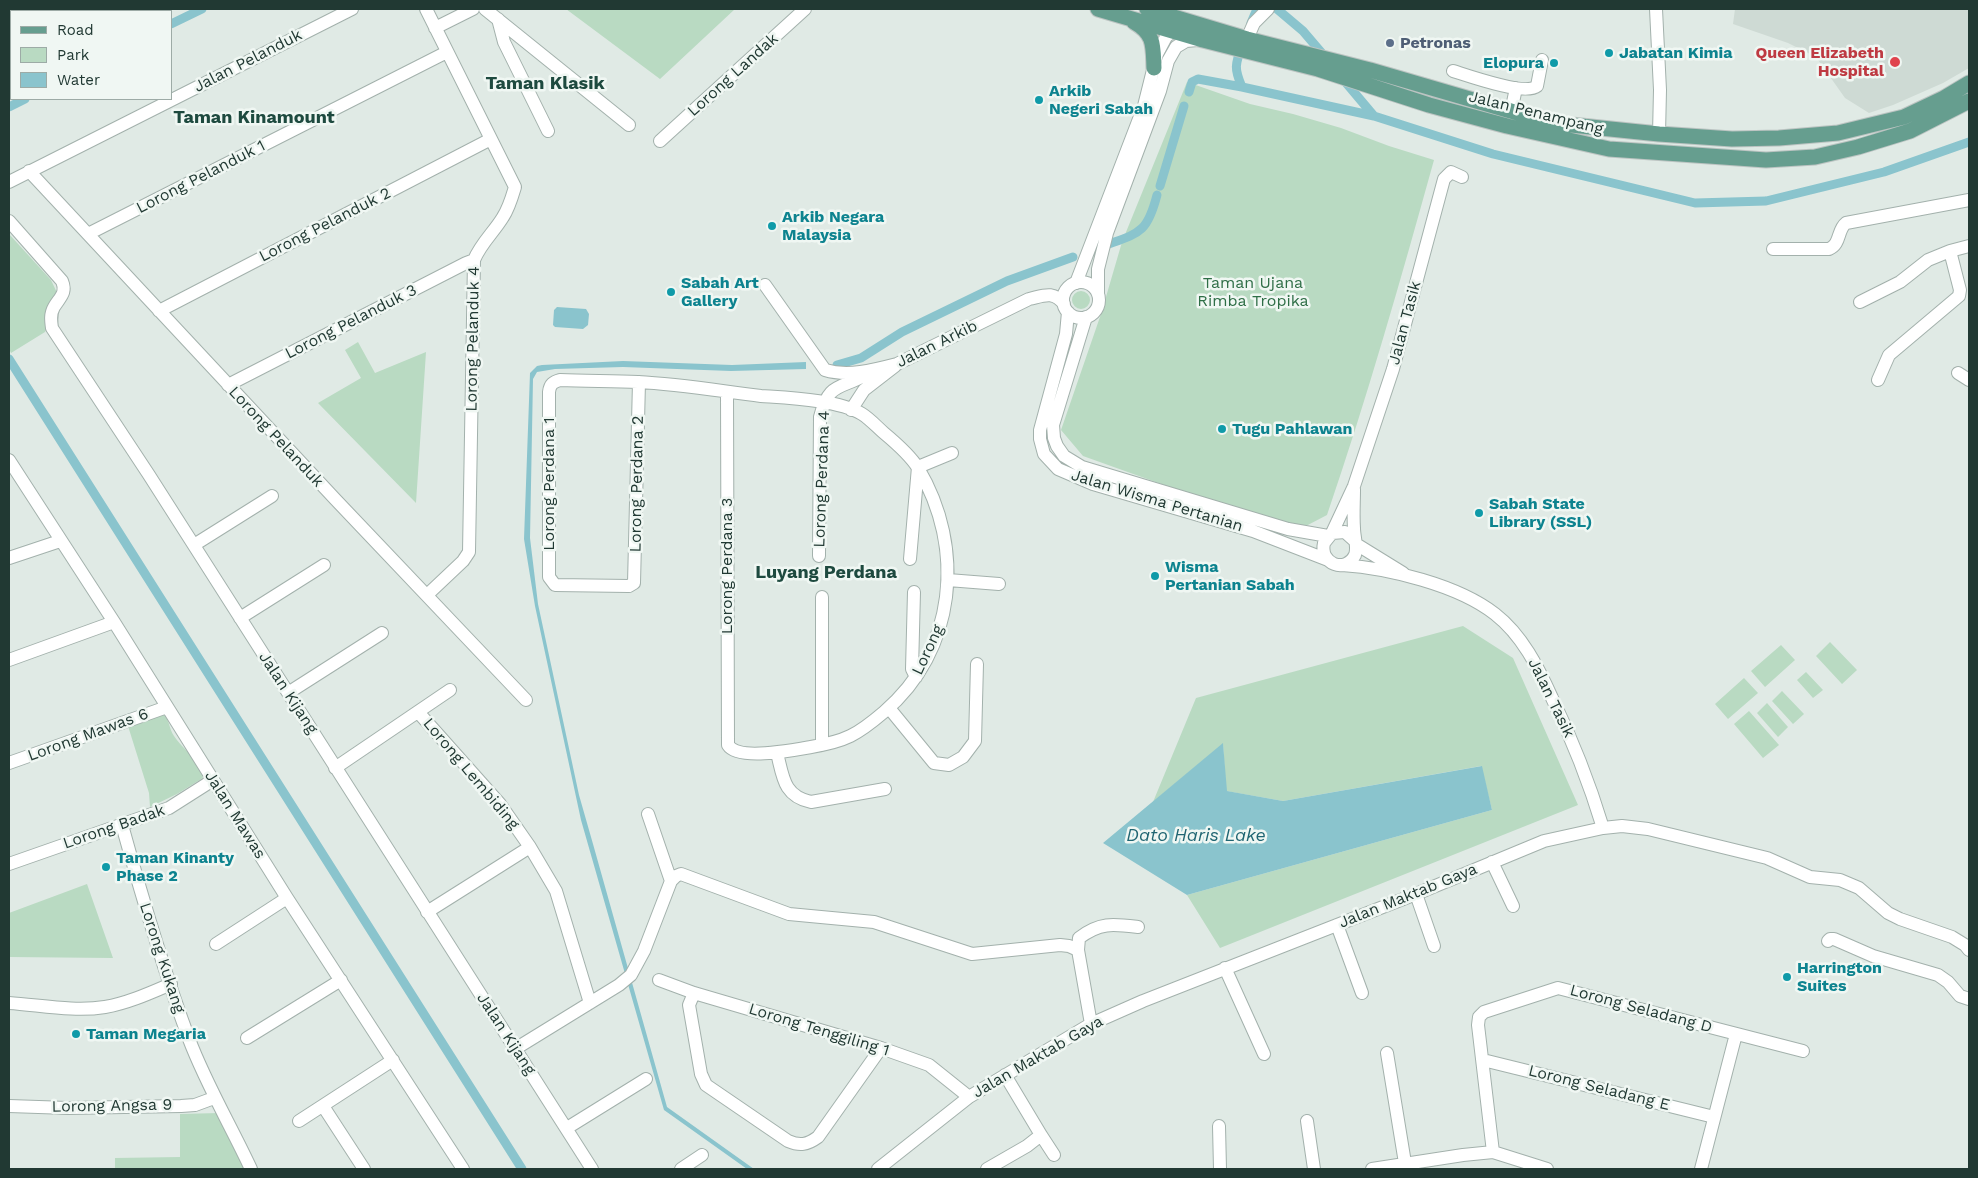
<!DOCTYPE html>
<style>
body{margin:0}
#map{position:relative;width:1978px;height:1178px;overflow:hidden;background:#e0eae5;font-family:"Work Sans",sans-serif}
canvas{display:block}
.frame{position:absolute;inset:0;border:10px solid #213933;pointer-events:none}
.legend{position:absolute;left:10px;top:10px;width:162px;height:90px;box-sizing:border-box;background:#f0f7f3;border:1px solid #9daba6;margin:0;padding:6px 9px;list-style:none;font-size:15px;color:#213933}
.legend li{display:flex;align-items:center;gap:10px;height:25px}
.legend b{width:25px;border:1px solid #9daba6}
</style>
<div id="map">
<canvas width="1978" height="1178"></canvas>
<div class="frame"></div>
<ul class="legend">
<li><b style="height:6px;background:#669e8f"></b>Road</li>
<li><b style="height:14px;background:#b9dac2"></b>Park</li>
<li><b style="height:14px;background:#8ac4cd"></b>Water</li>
</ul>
</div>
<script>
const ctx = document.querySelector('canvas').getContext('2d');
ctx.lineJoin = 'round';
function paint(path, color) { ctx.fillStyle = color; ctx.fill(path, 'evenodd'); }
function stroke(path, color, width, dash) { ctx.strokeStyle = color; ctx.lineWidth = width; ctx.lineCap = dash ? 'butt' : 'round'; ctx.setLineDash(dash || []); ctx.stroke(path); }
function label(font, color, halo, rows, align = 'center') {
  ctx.font = font + ' "Work Sans",sans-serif'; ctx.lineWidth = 5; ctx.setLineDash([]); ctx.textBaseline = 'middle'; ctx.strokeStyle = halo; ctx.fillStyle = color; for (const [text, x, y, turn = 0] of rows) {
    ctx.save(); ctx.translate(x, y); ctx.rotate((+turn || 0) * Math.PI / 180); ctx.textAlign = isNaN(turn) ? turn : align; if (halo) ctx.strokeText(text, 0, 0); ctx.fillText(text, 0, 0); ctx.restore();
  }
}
const built = new Path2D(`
 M1735 9H1969V68L1943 83 1893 105 1869 113 1845 98 1816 57 1788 43 1733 24Z`);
const green = new Path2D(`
 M566 9H735L660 79Z
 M1187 82 1250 104 1293 114 1341 128 1389 146 1434 160C1401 279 1367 398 1327 515L1304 527 1206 500 1083 456 1061 430 1101 314 1122 242Z
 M9 234 51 280 60 299 51 315 45 332 11 353 9 349Z
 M1072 300a9 9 0 1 1 18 0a9 9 0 1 1-18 0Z
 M358 342 375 373 426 352 416 503 318 403 361 378 345 350Z
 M1463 626 1513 658 1578 805 1220 948 1187 895 1492 810 1481 766 1283 801 1226 791 1223 744 1153 802 1196 698Z
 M1830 642 1857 670 1842 684 1816 656Z
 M1781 645 1795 660 1765 687 1751 671Z
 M1806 672 1823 690 1813 698 1797 680Z
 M1744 678 1758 693 1728 719 1715 704Z
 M1782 691 1804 714 1793 724 1772 701Z
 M1767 703 1788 727 1778 737 1757 713Z
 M1749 711 1779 745 1763 758 1734 724Z
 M164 715C170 721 169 729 174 736 183 750 201 760 203 778L177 794 150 807 149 793 128 726Z
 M87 884 113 958 9 957V913Z
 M219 1113 247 1169H115V1158L180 1157V1114Z`);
const water = new Path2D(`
 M557 307 586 309 589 314 588 325 583 329 555 327 553 325 554 310Z
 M623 361 732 365 806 362V369L731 371 623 367 555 369 537 372 533 379 530 538 538 604 579 795 593 844 667 1107 754 1169H747L664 1110 581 820 535 606 524 539 530 373 537 366 542 365Z
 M1223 743 1227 791 1283 801 1482 766 1492 810 1187 895 1103 843Z`);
const canal = new Path2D(`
 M1277 9 1303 31 1326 58
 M1251 23 1257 9
 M171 24 202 9
 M1242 46C1235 64 1234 69 1242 87L1374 116
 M1342 78 1374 116 1493 154 1695 203 1766 201 1884 172 1969 142
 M1189 92 1192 82 1198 79 1242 87
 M9 107 25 99
 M1160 186 1184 106
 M1103 246C1139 233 1147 234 1157 195
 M9 359 522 1169
 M837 365 861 358 902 332 1007 281 1073 257`);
const minor = new Path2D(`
 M426 9 515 187C512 197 509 208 503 217 494 232 481 243 474 260L469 552 463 561 427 595
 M485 9 629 125
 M1656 9 1660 90 1659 134
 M498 19 504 42 548 131
 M435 28 473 9
 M1247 39 1254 23 1268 9
 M1453 71C1469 76 1525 96 1537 86L1542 60
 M1511 112 1516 88
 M660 141 805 9
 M29 171 335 499 526 700
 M9 182 352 9
 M9 221 62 281C67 293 60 297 54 307 50 314 51 321 52 328L149 475 592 1169
 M88 234 447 52
 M1773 249H1829C1841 244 1837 230 1846 223L1969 200
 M1063 300a18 18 0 1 1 36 0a18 18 0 1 1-36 0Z
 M1076 283 1144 106 1157 54 1166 37 1172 31
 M765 285 825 370C848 377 874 370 897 364L1029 299C1043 296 1053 290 1064 304
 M1098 294V269L1107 233 1160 91 1168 61 1176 47 1186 41 1198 40
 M1860 302 1900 282 1928 260 1950 251 1969 246
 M159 311 491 139
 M1068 312 1066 334 1040 430V439L1044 454 1058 469 1093 484 1253 531 1328 560
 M1086 317 1053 425 1054 438 1057 446 1064 456 1082 467 1288 529 1328 536
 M1958 373 1969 380
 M1878 380 1889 355 1959 296 1960 290 1950 251
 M639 382 634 583 629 586 555 585 549 577V392C550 384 553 382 560 380 586 381 612 381 638 382 679 384 720 391 761 396 789 398 839 400 862 414 870 419 877 427 884 433 896 443 910 455 918 468 966 548 956 651 884 712 857 735 846 741 811 747 794 750 738 761 728 745L727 392
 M228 385 466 263 474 260
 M851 410 864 390 895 366
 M9 460 114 622 287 898 463 1169
 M1354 489C1354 502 1353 515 1354 528 1354 537 1358 547 1355 555 1346 574 1319 564 1324 543L1332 533 1345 532 1355 541
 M1332 533 1354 486 1393 369 1444 179 1451 172 1462 177
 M1356 544 1403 573
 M194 545 272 496
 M819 556 820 417C829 381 840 390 867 374
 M9 558 60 541
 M910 559 918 467 952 453
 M1342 565C1388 568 1458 585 1495 614 1522 635 1538 667 1552 698 1573 741 1589 782 1603 828
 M948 580 999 584
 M914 592 912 669 916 677
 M822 597V745
 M240 618 324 565
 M9 660 114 622
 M288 693 382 633
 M889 708 934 763 949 765 963 757 975 741 977 664
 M418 712 500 804 530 847 556 891 590 1003
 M777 753C783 776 783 796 811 802L885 789
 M9 763 167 707
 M335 768 450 690
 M122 825C142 897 163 969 189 1039 206 1084 231 1126 251 1169
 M1492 862 1513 906
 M9 864 169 808 213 780
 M671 881 676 876 681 874 789 914 874 922 972 954 1060 945 1069 946 1078 950 1091 1024
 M1416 894 1434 946
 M427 912 530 847
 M1337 925 1362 993
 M1828 941 1830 939H1834L1873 956 1938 975 1948 982 1960 996 1969 999
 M216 944 287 898
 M1078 950 1079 938C1100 922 1113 924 1138 927
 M1225 968 1264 1054
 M659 980 694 993 881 1048 929 1065 969 1097
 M694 993 689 1005 701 1074 706 1085 788 1141C800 1146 807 1145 818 1137L881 1048
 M9 1003C40 1005 74 1012 105 1007 128 1003 150 993 171 984
 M247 1038 341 980
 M515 1049 619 985 631 975 644 951 671 881 648 814
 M1387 1053 1405 1163
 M1483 1060 1714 1117
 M9 1106 68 1108 181 1106 195 1105 214 1098
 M323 1106 364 1169
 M299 1121 393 1060
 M1307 1121 1314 1169
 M1219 1126 1220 1169
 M567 1128 646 1079
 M1041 1135 1054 1155
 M1493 1152 1478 1025 1479 1017 1484 1012 1558 988 1803 1051
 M681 1169 702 1155
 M878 1169 969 1097 1091 1024 1143 1001 1416 894 1544 841 1603 828 1622 826 1648 829 1767 858 1810 877 1840 880 1859 888 1888 913 1900 919 1952 937 1965 945 1969 950
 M987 1169 1027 1146 1041 1135 1005 1075
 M1372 1169 1463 1155 1493 1152 1547 1169
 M1701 1169 1736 1034`);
const major = new Path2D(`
 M1098 9 1203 40 1318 69 1429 105 1507 126 1609 149 1766 160 1815 157 1858 147 1910 131 1969 101
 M1147 9 1247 39 1370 70 1552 123 1659 134 1732 139 1779 138 1838 133 1904 117 1944 98 1969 83
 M1134 22C1155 34 1153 46 1154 68`);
const markers = [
 [1390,43,5,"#5c6f8a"],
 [1609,53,5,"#0f9aa8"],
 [1895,62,6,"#e0444e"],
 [1554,63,5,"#0f9aa8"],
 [1039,100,5,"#0f9aa8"],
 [772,226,5,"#0f9aa8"],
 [671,292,5,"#0f9aa8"],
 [1222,429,5,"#0f9aa8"],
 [1479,513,5,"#0f9aa8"],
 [1155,576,5,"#0f9aa8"],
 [106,867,5,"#0f9aa8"],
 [1787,977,5,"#0f9aa8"],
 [76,1034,5,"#0f9aa8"]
];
const serviceNames = [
 ["Petronas",1400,43]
];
const cultureNames = [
 ["Jabatan Kimia",1619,53],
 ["Elopura",1544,63,"right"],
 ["Arkib",1049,91],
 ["Negeri Sabah",1049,109],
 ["Arkib Negara",782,217],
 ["Malaysia",782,235],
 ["Sabah Art",681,283],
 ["Gallery",681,301],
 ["Tugu Pahlawan",1232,429],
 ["Sabah State",1489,504],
 ["Library (SSL)",1489,522],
 ["Wisma",1165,567],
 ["Pertanian Sabah",1165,585],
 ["Taman Kinanty",116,858],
 ["Phase 2",116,876],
 ["Harrington",1797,968],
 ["Suites",1797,986],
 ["Taman Megaria",86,1034]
];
const healthNames = [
 ["Queen Elizabeth",1884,53],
 ["Hospital",1884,71]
];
const streetNames = [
 ["Jalan Pelanduk",248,61,-27],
 ["Lorong Landak",733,75,-42],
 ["Jalan Penampang",1536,113,14],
 ["Lorong Pelanduk 1",201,177,-27],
 ["Lorong Pelanduk 2",325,225,-27],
 ["Lorong Pelanduk 3",351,322,-27],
 ["Jalan Tasik",1405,323,-75],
 ["Lorong Pelanduk 4",473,339,-89],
 ["Jalan Arkib",937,344,-26],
 ["Lorong Pelanduk",276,437,47],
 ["Lorong Perdana 4",822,479,-88],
 ["Lorong Perdana 1",549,484,-90],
 ["Lorong Perdana 2",637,484,-89],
 ["Jalan Wisma Pertanian",1157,501,17],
 ["Lorong Perdana 3",727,566,-90],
 ["Lorong",928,650,-65],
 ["Jalan Kijang",288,693,57],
 ["Jalan Tasik",1551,698,64],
 ["Lorong Mawas 6",88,735,-20],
 ["Lorong Lembiding",471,774,50],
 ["Jalan Mawas",235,815,58],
 ["Lorong Badak",114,827,-19],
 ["Jalan Maktab Gaya",1408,896,-22],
 ["Lorong Kukang",162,958,72],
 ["Lorong Seladang D",1641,1009,15],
 ["Lorong Tenggiling 1",819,1030,17],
 ["Jalan Kijang",506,1034,57],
 ["Jalan Maktab Gaya",1038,1057,-30],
 ["Lorong Seladang E",1599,1088,14],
 ["Lorong Angsa 9",112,1106,-1]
];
const parkNames = [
 ["Taman Ujana",1253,283],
 ["Rimba Tropika",1253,301]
];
const neighbourhoodNames = [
 ["Taman Klasik",545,84],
 ["Taman Kinamount",254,118],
 ["Luyang Perdana",826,573]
];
const waterNames = [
 ["Dato Haris Lake",1196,836]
];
paint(built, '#cedad4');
paint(green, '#b9dac2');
paint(water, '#8ac4cd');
stroke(canal, '#8ac4cd', 9);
stroke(minor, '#a3b1ac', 14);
stroke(major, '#bcc4c2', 17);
stroke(minor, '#fff', 12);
stroke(major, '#669e8f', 15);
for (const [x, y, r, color] of markers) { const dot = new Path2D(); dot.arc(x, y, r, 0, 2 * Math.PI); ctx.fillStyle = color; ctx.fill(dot); stroke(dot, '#f0f7f3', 2); }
label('bold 16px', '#4e5e75', '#f0f7f3', serviceNames, 'left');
label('bold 16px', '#0d838f', '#f0f7f3', cultureNames, 'left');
label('bold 16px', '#be3a42', '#f0f7f3', healthNames, 'right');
label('16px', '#213933', '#f0f7f3', streetNames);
label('16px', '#2e6e46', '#f0f7f3', parkNames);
label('bold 18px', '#1e4a3f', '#f0f7f3', neighbourhoodNames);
label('italic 18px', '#1f6572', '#f0f7f3', waterNames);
</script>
